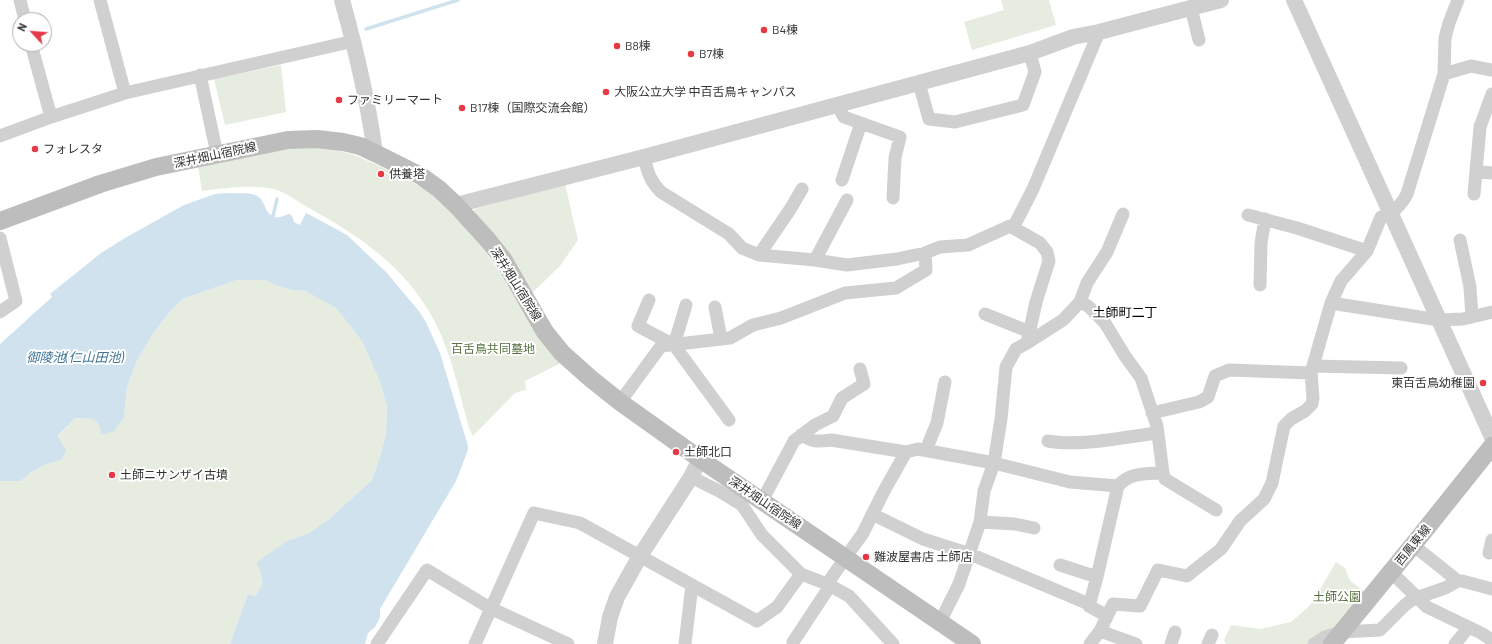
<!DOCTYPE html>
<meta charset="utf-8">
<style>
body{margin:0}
#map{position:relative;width:1492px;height:644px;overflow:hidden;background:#fff;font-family:Barlow,sans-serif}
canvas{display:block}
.north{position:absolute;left:12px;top:12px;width:40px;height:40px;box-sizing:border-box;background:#fff;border:1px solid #adadad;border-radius:50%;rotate:296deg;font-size:11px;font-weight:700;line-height:16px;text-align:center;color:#333}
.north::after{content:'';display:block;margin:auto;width:14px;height:18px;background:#e63946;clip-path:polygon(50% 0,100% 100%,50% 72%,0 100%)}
</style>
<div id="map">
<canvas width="1492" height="644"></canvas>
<div class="north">N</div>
</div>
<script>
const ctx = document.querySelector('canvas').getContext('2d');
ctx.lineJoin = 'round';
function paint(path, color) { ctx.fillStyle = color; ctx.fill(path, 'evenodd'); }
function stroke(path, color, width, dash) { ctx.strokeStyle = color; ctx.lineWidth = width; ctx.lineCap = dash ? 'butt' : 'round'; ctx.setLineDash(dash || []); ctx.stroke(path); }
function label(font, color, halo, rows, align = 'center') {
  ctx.font = font + ' Barlow,"Noto Sans JP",sans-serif'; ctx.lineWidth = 4; ctx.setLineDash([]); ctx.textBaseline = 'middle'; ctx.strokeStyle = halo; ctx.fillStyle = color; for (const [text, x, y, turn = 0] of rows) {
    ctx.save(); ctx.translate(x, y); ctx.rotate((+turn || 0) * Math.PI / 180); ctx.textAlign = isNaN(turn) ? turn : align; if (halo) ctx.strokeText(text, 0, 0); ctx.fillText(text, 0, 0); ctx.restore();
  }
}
const green = new Path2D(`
 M1001 0H1049L1056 25 972 50 964 22 1004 10Z
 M281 65 286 112 225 125 214 79Z
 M310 147 334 149 354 155 382 167 423 188 442 203 477 240 499 271 515 298 561 363 525 381 526 390 515 393 473 436 469 428C459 392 452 355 435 322 406 267 361 237 309 208 298 202 286 192 274 189 252 184 224 188 202 191L198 166 283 148Z
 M565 184 578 240 560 266 531 294 473 214 475 209Z
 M237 280H266L278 286 292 290 305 291 336 308 362 341 380 382 387 407 386 433 381 454 372 480 329 519 309 533 287 541 274 552 262 576 261 588 255 596 248 594 230 644H0V481H21C35 468 44 464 61 460L65 451 58 437 75 418 94 419 100 426 124 417 127 387 137 361 152 335 167 315 182 299Z
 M1336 562 1345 568 1350 581 1365 592 1332 632 1308 644H1226L1224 640 1231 625 1261 629 1291 622 1307 608 1314 600Z`);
const water = new Path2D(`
 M226 193C235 194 247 192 255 195 266 198 263 214 275 217 280 219 285 214 290 214L292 216 294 222 300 225 306 213 347 235 386 272 418 310 426 322 440 353 468 446V450L456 481 380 609V617L375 627 368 633 365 644H230L248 594 255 596C266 583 262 577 257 562L287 541 309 533 329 519 372 480 381 454 386 433 387 407 380 382 362 341 336 308 305 291 292 290 278 286 265 280H237L182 299 167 315 152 335 137 361 127 387 124 417 114 431 106 434H101L100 426 94 419 75 418 58 436 66 451 61 460C44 464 35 468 21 481H0V344L52 297 50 294 101 253 125 238 184 205 215 194Z`);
const stream = new Path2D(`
 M366 29 458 0
 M273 216 277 199`);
const minor = new Path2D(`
 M20 0 25 20
 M100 0 125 93
 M1191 8 1199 40
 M31 44 51 117
 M1444 74 1471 66 1492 70
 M200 75 217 154
 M919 83 929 119 955 122 1023 105 1035 72 1030 53
 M837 105 844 117 900 137 895 158 893 198
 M0 136 51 117 125 93 354 41
 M644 157C648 172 649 180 661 192L729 234 742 248 759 255 815 260 847 265 897 259 925 253 940 247 968 245 1010 226 1040 243 1047 252 1049 261 1036 302 1027 343 1016 349 1006 367 1001 419 994 463 984 491 980 522 959 584 940 622
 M1476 171 1492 173
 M842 180 861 123
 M1474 194 1480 127 1492 94
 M1248 215 1297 228 1367 251
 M1013 228 1033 189 1099 32
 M0 238 16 301 0 312
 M1460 240 1470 287 1472 317
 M759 255 791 208 802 189
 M815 260 847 200
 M1260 285 1261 243 1265 219
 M649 300 638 326 674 345 729 420
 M1080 302 1088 306 1105 323 1125 356 1141 378 1157 426 1163 473 1165 479 1216 510
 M1331 303 1439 320 1463 319 1492 312
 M715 307 721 339
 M985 314 1030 332
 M1027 343 1063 320 1080 302 1087 283 1107 252 1123 214
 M674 345 686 305
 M1313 366 1401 368
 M620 402 661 346 730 338 753 325 781 318 845 293 896 288 926 270 925 253
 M1152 413 1199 402 1208 397 1215 376 1229 370 1311 373
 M801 435C813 442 817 442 831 440L906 452
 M1048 441C1079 447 1125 437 1157 433
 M926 450 937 423 945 382
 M691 477 721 492 742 505 762 535 801 574
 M762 501 794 441 815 425 833 416 842 398 864 384 860 369
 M872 514 923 539 970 554 1089 604
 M980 522 1015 524 1034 528
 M1413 545 1458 581
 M1489 553 1492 540
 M1060 565 1097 577
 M1391 572 1427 607 1481 633 1492 640
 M827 584 863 533 884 491 906 452 918 449 994 463 1070 482 1118 486
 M1107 616 1089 606 1097 577 1118 486C1130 472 1146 474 1163 473
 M1100 631 1136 644
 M377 644 427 570 490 608 568 644
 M475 644 534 513 580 523 757 621 777 607 801 574 827 584 849 596 893 644
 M685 644 692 585
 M793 644V642L830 586
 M1090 644 1100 631 1113 604 1140 606 1158 570 1187 576 1221 549 1240 521 1264 499 1272 483 1284 426 1291 419 1305 411 1312 404 1313 398 1311 373 1331 303 1341 281 1367 251 1381 217C1395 211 1400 207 1407 194L1444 74 1445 38 1449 23 1458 0
 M1171 644 1175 632
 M1208 644 1212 635
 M1314 644 1325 637 1342 632 1380 630 1405 605 1413 599 1445 588 1458 581H1462L1492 589
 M1455 644 1468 628`);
const tertiary = new Path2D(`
 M342 0C356 50 368 101 375 153
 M1294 0 1492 437
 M456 205 644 157 1030 53 1073 37 1099 32 1221 0
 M605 644 610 617 617 597 640 556 691 477 700 459`);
const secondary = new Path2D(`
 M0 221 100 184 156 167 288 140 317 139 343 142 360 146 375 153 421 176 439 189 456 205 487 239 503 259 545 332 562 353 590 378 620 402 700 459 972 644
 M1332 644 1413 545 1492 446`);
const markers = [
 [764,30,4,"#e63946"],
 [617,46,4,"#e63946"],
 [691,54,4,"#e63946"],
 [606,92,4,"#e63946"],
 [339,100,4,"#e63946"],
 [462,108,4,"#e63946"],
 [35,149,4,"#e63946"],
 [381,174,4,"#e63946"],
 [1483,383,4,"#e63946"],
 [676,452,4,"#e63946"],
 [112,475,4,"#e63946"],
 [866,557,4,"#e63946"]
];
const poiNames = [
 ["B4棟",772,30],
 ["B8棟",625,46],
 ["B7棟",699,54],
 ["大阪公立大学 中百舌鳥キャンパス",614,92],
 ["ファミリーマート",347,100],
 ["B17棟（国際交流会館）",470,108],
 ["フォレスタ",43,149],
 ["供養塔",389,174],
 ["東百舌鳥幼稚園",1475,383,"right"],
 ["土師北口",684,452],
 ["土師ニサンザイ古墳",120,475],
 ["難波屋書店 土師店",874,557]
];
const streetNames = [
 ["深井畑山宿院線",215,155,-12],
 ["深井畑山宿院線",516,284,58],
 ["深井畑山宿院線",765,503,34],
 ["西鳳東線",1413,545,-51]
];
const parkNames = [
 ["百舌鳥共同墓地",493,349],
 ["土師公園",1337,597]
];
const neighbourhoodNames = [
 ["土師町二丁",1125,313]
];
const waterNames = [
 ["御陵池(仁山田池)",75,358]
];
paint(green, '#e6ecdf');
paint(water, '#cfe2ee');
stroke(stream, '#cfe2ee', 3.5);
stroke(minor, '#d0d0d0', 13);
stroke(tertiary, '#d0d0d0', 16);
stroke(secondary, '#bdbdbd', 18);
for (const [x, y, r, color] of markers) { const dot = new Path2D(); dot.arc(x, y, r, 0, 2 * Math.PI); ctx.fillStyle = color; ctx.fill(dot); stroke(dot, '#fff', 1.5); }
label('12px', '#333', '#fff', poiNames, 'left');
label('12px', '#333', '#fff', streetNames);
label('12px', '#56703f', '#fff', parkNames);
label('13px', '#000', '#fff', neighbourhoodNames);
label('italic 13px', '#3f7597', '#fff', waterNames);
</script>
